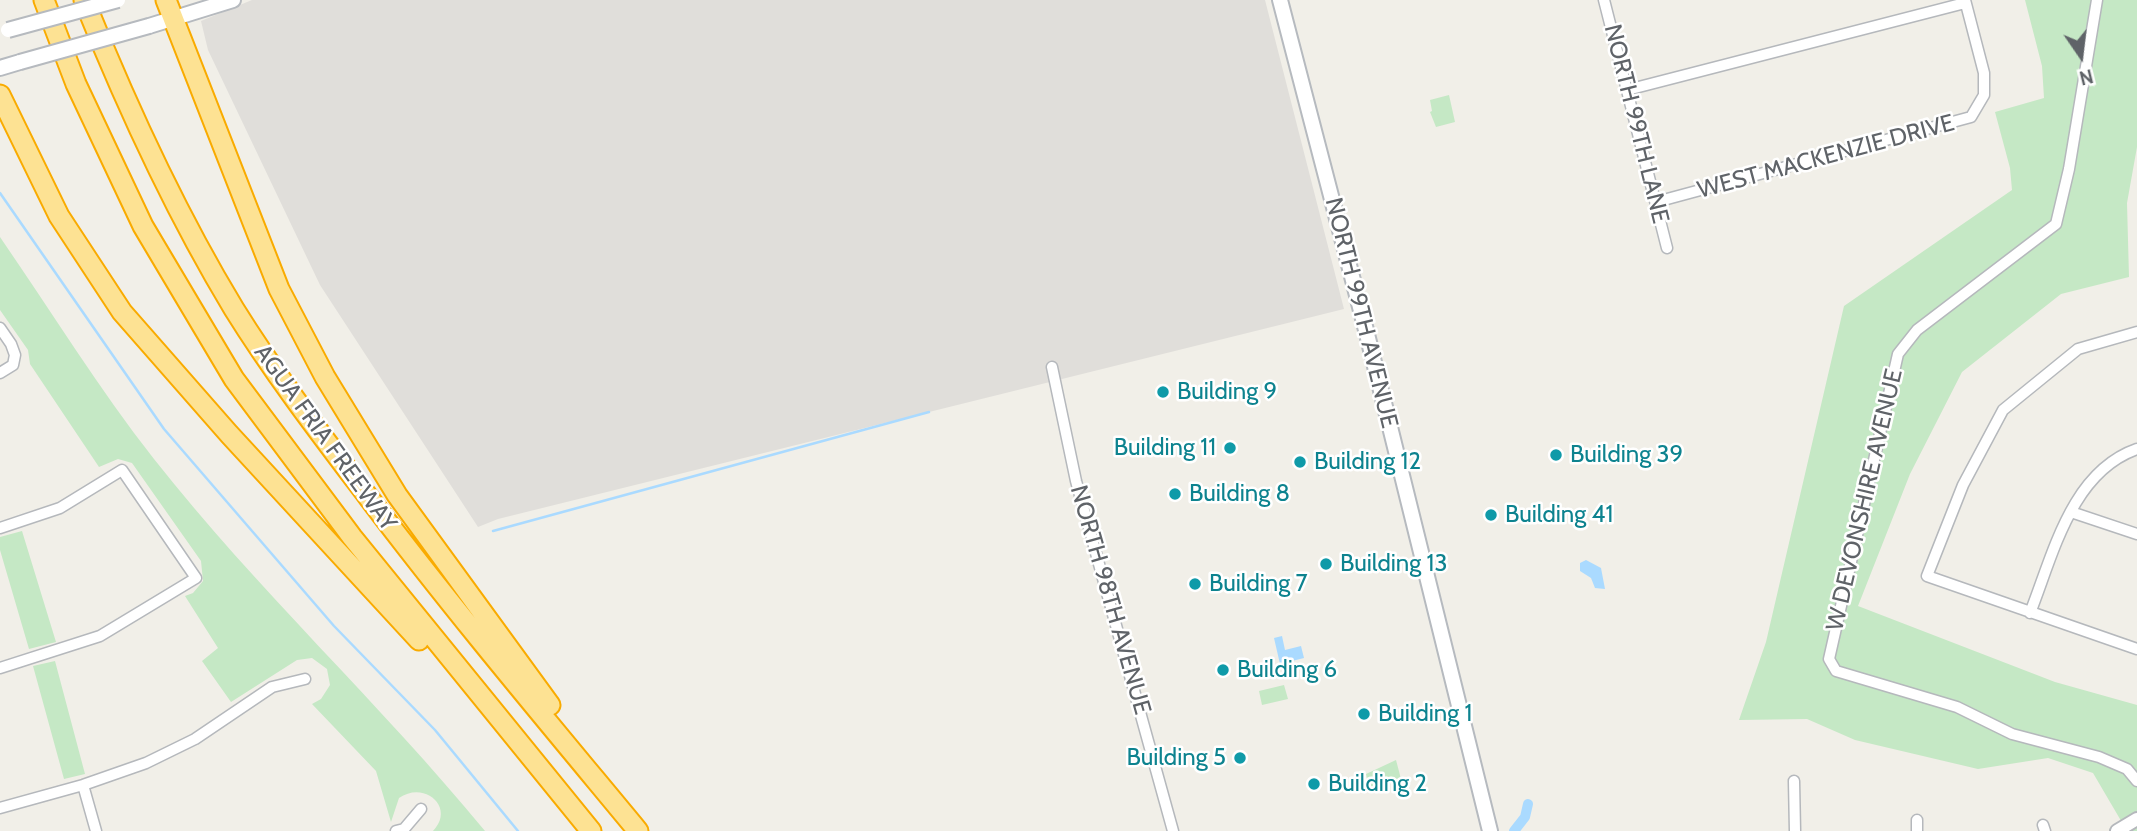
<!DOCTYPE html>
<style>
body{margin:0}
#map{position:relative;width:2137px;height:831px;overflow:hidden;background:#f1efe8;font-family:Cabin,sans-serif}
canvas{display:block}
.north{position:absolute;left:2046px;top:21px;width:70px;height:70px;-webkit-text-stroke:5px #fff;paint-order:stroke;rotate:166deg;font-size:19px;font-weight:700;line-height:28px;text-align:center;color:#5f6368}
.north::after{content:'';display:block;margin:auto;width:24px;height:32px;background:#5f6368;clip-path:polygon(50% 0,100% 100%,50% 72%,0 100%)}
</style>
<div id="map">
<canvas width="2137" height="831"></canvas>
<div class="north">N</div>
</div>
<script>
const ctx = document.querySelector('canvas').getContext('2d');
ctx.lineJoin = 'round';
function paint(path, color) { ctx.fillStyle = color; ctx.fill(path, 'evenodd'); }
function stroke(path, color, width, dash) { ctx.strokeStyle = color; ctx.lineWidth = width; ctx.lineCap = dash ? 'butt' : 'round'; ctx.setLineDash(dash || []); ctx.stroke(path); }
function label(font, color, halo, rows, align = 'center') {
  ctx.font = font + ' Cabin,sans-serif'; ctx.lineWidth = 5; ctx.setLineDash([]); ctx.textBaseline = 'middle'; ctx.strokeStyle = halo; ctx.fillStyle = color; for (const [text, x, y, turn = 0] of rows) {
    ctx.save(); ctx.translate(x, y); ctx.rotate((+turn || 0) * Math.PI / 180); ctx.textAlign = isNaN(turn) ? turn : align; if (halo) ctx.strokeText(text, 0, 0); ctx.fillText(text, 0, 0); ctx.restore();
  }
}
const industrial = new Path2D(`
 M252 0H1265L1344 309 498 519 478 527 320 285 208 50 201 21Z`);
const green = new Path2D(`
 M2025 0H2137V147L2127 203 2129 277 2061 294 1962 372 1910 474 1858 606 2055 682 2137 705V831H2127L2093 773 2048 758 1978 769 1855 740 1807 719 1739 720 1766 642 1844 306 2012 190 2010 168 1995 112 2044 98 2042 66Z
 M1449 95 1455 122 1436 127 1430 112 1432 111 1430 100Z
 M0 237C51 311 99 389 154 459 257 590 380 703 485 831H433C456 807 424 780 399 798L391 822 376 771 312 704 321 699 330 685 327 669 312 658 297 660 231 702 202 661 218 648 185 596 193 593 203 581 201 561 132 463 118 459 99 467 30 364 28 350 0 310Z
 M22 531 56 642 29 649 0 550V537Z
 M55 661 85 774 64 779 33 666Z
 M1284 685 1288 699 1262 705 1259 691Z
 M1396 760 1401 779 1369 787 1366 774Z`);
const water = new Path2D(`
 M1586 560 1601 568 1605 589 1595 588 1591 578 1580 571V563Z
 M1282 636 1285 650 1301 646 1304 658 1280 664 1274 638Z`);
const stream = new Path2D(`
 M0 193 164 429 334 626 435 730 518 831
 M493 531 929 412`);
const canal = new Path2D(`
 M1514 831 1525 817 1528 804`);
const minor = new Path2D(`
 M1604 0 1667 248
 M2097 0 2069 169 2056 224 1917 330 1898 354 1829 659 1836 671 1957 707 2012 734 2099 757 2127 769 2137 781
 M1627 90 1965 3
 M1656 202 1971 117 1984 95V73L1965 0
 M0 328 11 344 15 355 13 365 0 373
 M2137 332 2078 349 2003 410 1963 485 1927 576 2137 649
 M1052 367 1076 481 1173 831
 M2071 512 2137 534
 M0 528 60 508 122 470 196 578 100 636 0 668
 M2030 613C2053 555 2071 472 2137 449
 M1794 781 1795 831
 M83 785 96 831
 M0 808 83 785 146 763 195 739 272 687 305 679
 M1917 820V831
 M2043 825 2045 831
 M396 831 404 829 421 809`);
const tertiary = new Path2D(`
 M2117 831 2137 819`);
const secondary = new Path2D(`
 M1280 0 1367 334 1490 831
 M149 26 233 0
 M0 68 20 62`);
const motorway = new Path2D(`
 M44 0 76 84 143 226 234 379 352 537 591 831
 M84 0C127 107 174 210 234 309 275 375 322 436 369 498 455 612 547 721 638 831
 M166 0 279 289 325 377 397 495 550 705
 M0 95 59 216 122 312 229 434 419 640`);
const secondaryBridge = new Path2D(`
 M8 30 118 0
 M20 62 149 26`);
const markers = [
 [1163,392,7,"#0f9aa8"],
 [1230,448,7,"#0f9aa8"],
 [1556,455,7,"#0f9aa8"],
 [1300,462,7,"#0f9aa8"],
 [1175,494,7,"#0f9aa8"],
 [1491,515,7,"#0f9aa8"],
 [1326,564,7,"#0f9aa8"],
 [1195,584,7,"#0f9aa8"],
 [1223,670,7,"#0f9aa8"],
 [1364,714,7,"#0f9aa8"],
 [1240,758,7,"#0f9aa8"],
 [1314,784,7,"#0f9aa8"]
];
const streetNames = [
 ["NORTH 99TH LANE",1636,124,76],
 ["WEST MACKENZIE DRIVE",1826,157,-15],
 ["NORTH 99TH AVENUE",1361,313,76],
 ["AGUA FRIA FREEWAY",325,438,54],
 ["W DEVONSHIRE AVENUE",1865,500,-77],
 ["NORTH 98TH AVENUE",1110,600,74]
];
const cultureNames = [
 ["Building 9",1177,392],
 ["Building 11",1216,448,"right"],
 ["Building 39",1570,455],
 ["Building 12",1314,462],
 ["Building 8",1189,494],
 ["Building 41",1505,515],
 ["Building 13",1340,564],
 ["Building 7",1209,584],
 ["Building 6",1237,670],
 ["Building 1",1378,714],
 ["Building 5",1226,758,"right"],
 ["Building 2",1328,784]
];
paint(industrial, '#e0deda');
paint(green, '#c5e8c5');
paint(water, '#aadaff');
stroke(stream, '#aadaff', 2.5);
stroke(canal, '#aadaff', 10);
stroke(minor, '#b5b8bc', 13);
stroke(tertiary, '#b5b8bc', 16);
stroke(secondary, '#b6babf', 18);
stroke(motorway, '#f9ab00', 23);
stroke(minor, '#fff', 10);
stroke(tertiary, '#fff', 12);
stroke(secondary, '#fff', 14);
stroke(motorway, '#fde293', 19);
stroke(secondaryBridge, '#b6babf', 18, []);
stroke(secondaryBridge, '#fff', 14);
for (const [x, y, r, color] of markers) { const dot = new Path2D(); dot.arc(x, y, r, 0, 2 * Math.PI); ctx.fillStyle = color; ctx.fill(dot); stroke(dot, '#fff', 2.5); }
label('24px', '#5f6368', '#fff', streetNames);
label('24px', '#0d838f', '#fff', cultureNames, 'left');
</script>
